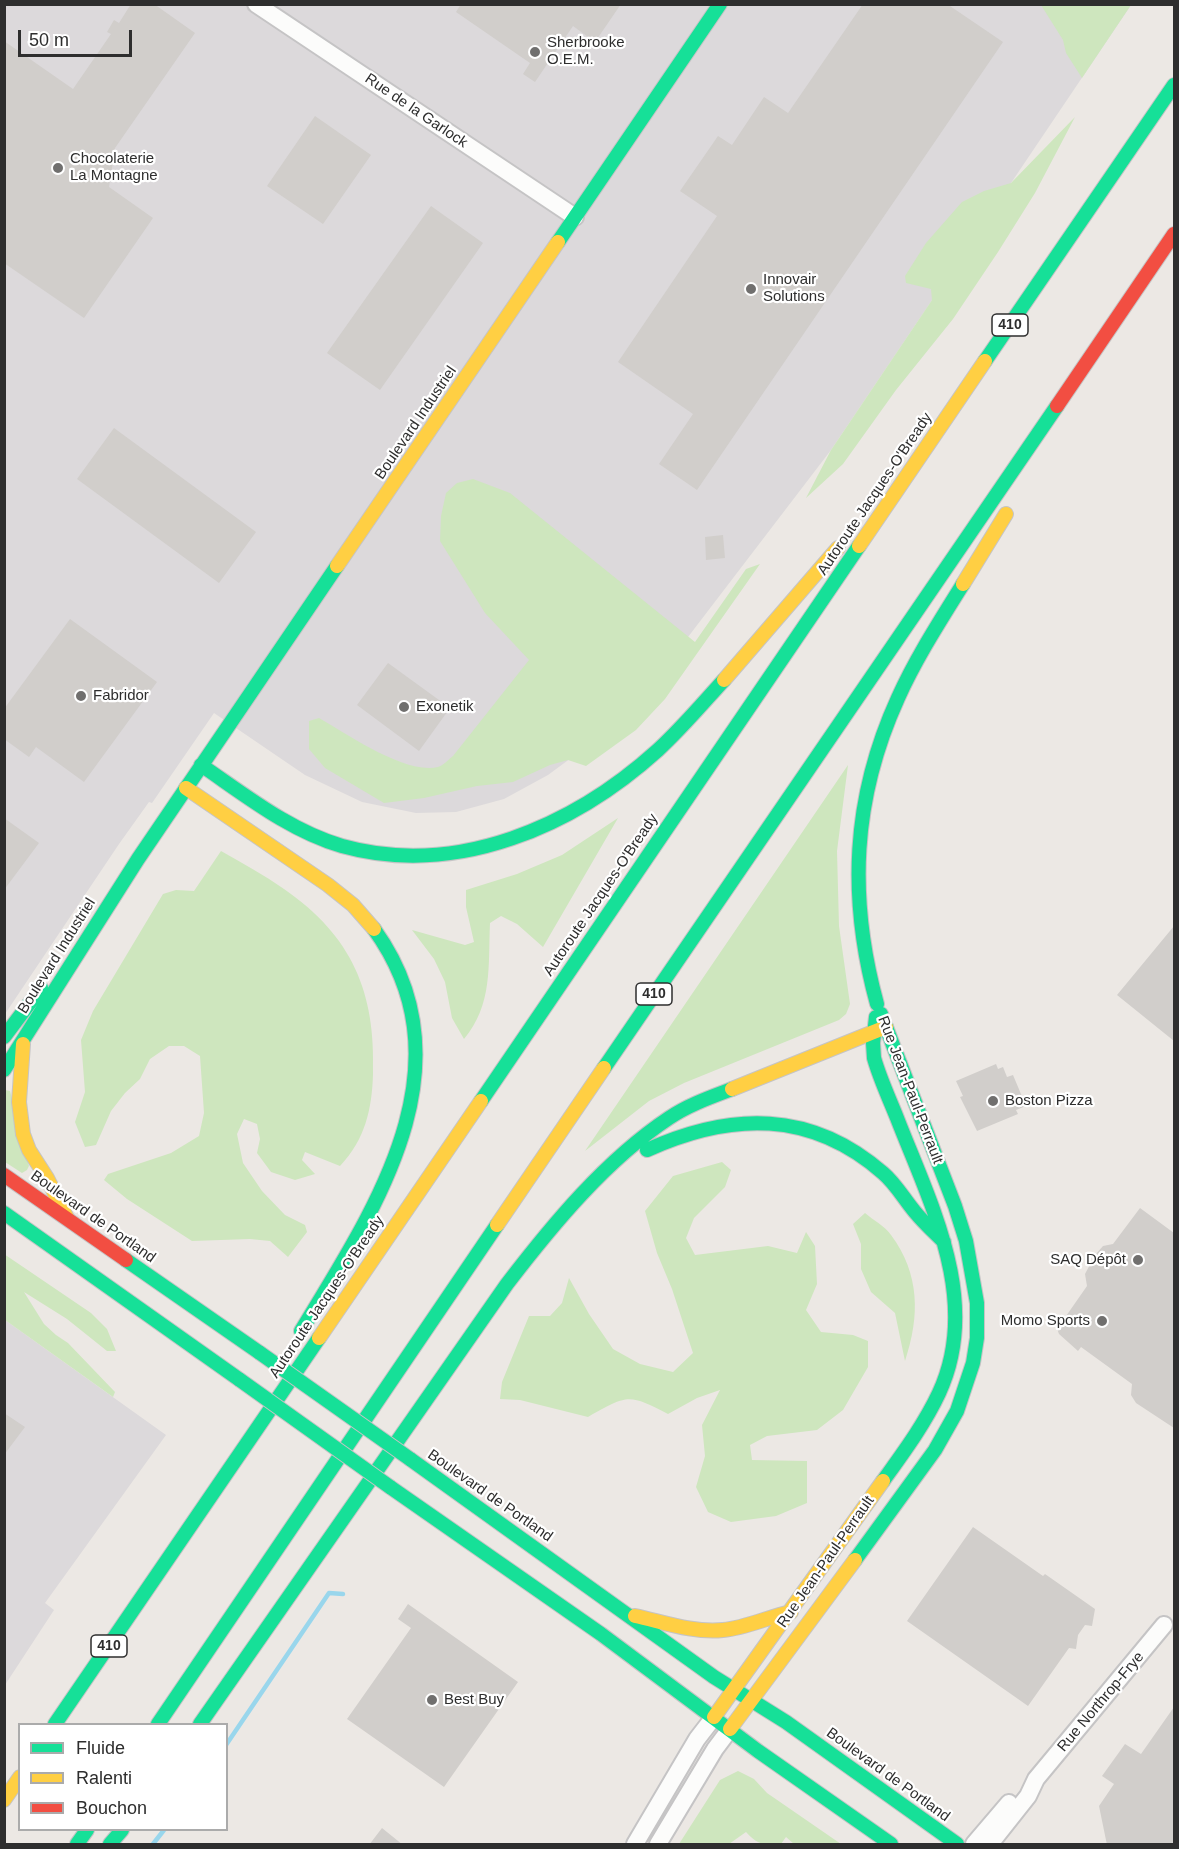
<!DOCTYPE html>
<meta charset="utf-8">
<style>
body{margin:0}
#map{position:relative;width:1179px;height:1849px;overflow:hidden;background:#ece8e4;font-family:Arial,sans-serif}
canvas{display:block}
.frame{position:absolute;inset:0;border:6px solid #2e2e2e;pointer-events:none}
.legend{position:absolute;left:18px;top:1723px;width:210px;height:108px;box-sizing:border-box;background:#fff;border:2px solid #ababab;margin:0;padding:8px 10px;list-style:none;font-size:18px;color:#2e2e2e}
.legend li{display:flex;align-items:center;gap:12px;height:30px}
.legend b{width:30px;border:2px solid #ababab}
.scale{position:absolute;left:18px;top:30px;width:114px;height:27px;box-sizing:border-box;border:3px solid #2e2e2e;border-top:0;padding-left:8px;font-size:18px;line-height:21px;white-space:nowrap;color:#2e2e2e;-webkit-text-stroke:4px #fff;paint-order:stroke}
</style>
<div id="map">
<canvas width="1179" height="1849"></canvas>
<div class="frame"></div>
<ul class="legend">
<li><b style="height:8px;background:#16e098"></b>Fluide</li>
<li><b style="height:8px;background:#ffcf43"></b>Ralenti</li>
<li><b style="height:8px;background:#f24e42"></b>Bouchon</li>
</ul>
<div class="scale">50 m</div>
</div>
<script>
const ctx = document.querySelector('canvas').getContext('2d');
ctx.lineJoin = 'round';
function paint(path, color) { ctx.fillStyle = color; ctx.fill(path, 'evenodd'); }
function stroke(path, color, width, dash) { ctx.strokeStyle = color; ctx.lineWidth = width; ctx.lineCap = dash ? 'butt' : 'round'; ctx.setLineDash(dash || []); ctx.stroke(path); }
function label(font, color, halo, rows, align = 'center') {
  ctx.font = font + ' Arial,sans-serif'; ctx.lineWidth = 4.5; ctx.setLineDash([]); ctx.textBaseline = 'middle'; ctx.strokeStyle = halo; ctx.fillStyle = color; for (const [text, x, y, turn = 0] of rows) {
    ctx.save(); ctx.translate(x, y); ctx.rotate((+turn || 0) * Math.PI / 180); ctx.textAlign = isNaN(turn) ? turn : align; if (halo) ctx.strokeText(text, 0, 0); ctx.fillText(text, 0, 0); ctx.restore();
  }
}
const industrial = new Path2D(`
 M5 5H1131L831 450 688 637 629 708 586 747 548 775 504 799 456 812 416 813 362 802 305 775 214 713 152 803 149 802 119 844 5 1014Z
 M5 1320 166 1435 45 1603 54 1610 5 1685Z`);
const green = new Path2D(`
 M1041 5H1131L1082 78 1066 53 1063 40Z
 M1075 117 1035 193 998 252 953 319 896 390 843 464 806 498 831 450 932 300 931 289 906 283 905 276 926 243 962 202 984 191 1011 183Z
 M473 479 510 493 695 642 746 569 760 564 665 699 636 730 586 766 568 760 550 765 513 782 477 786 424 798 384 803 325 768 309 749V721L319 718C347 734 406 775 438 767 443 766 449 759 453 756L529 660 485 613 440 541 441 516 446 493 457 483Z
 M848 765 837 851 839 926 850 1004 846 1014 839 1020 684 1083 649 1101 585 1151Z
 M618 818 543 947 517 924 501 916 490 923C488 966 493 1004 464 1039L452 1018 445 982 434 959 412 930 465 945 474 942 466 907V890L517 874 562 855Z
 M221 851C242 863 264 875 284 889 352 936 376 992 373 1074 372 1109 365 1140 340 1166L305 1152 302 1160 315 1174 295 1180 271 1172 257 1153 260 1139 257 1124 244 1119 237 1134 243 1163 262 1191 285 1215 305 1225 307 1232 288 1257 270 1241 250 1239 192 1241 127 1199 104 1180 108 1174 171 1153 199 1136 204 1113 200 1056 184 1046H169L150 1059 140 1079 125 1093 111 1111 96 1145 85 1147 75 1122 85 1092 81 1040 93 1011 163 894 176 890 194 891Z
 M5 1090 10 1091 29 1166 27 1170 22 1173 5 1162Z
 M722 1162 731 1170 725 1187 694 1218 686 1238 695 1255 768 1246 797 1253 806 1232 815 1246 817 1284 806 1310 821 1332 853 1335 868 1341V1367L843 1410 817 1430 767 1436 750 1445 752 1460 807 1461V1503L776 1516 731 1522 708 1512 696 1487 705 1456 702 1425 720 1390 697 1398 668 1414C628 1393 627 1395 588 1417L520 1400 500 1399 502 1382 529 1316H550L562 1303 569 1278 589 1314 613 1349 640 1364 673 1372 693 1353 672 1289 657 1253 645 1211 673 1176Z
 M865 1213C873 1220 885 1226 891 1235 920 1274 920 1316 905 1361L895 1313 871 1292 861 1269V1244L853 1224Z
 M4 1254 91 1313 107 1329 116 1351H107L67 1319 24 1292 44 1324 56 1335 68 1343 115 1392 113 1397 5 1320Z
 M738 1771 754 1779 767 1793 841 1844H794L786 1837 781 1844C763 1845 758 1845 746 1832L729 1844H679L720 1780Z`);
const stream = new Path2D(`
 M226 1745 329 1593 343 1594
 M153 1844 164 1830`);
const building = new Path2D(`
 M131 4H154L195 33 115 148 109 187 153 218 84 318 4 263V41L73 89 111 34 107 32 114 20 119 23Z
 M461 4H621L595 42 573 26 535 82 523 74 530 63 456 12Z
 M863 4H947L1003 42 697 490 659 464 693 414 618 362 717 216 680 191 718 136 732 145 764 97 788 113Z
 M315 116 371 155 323 224 267 186Z
 M431 206 483 243 380 390 327 353Z
 M114 428 256 532 219 583 77 479Z
 M723 535 725 558 706 560 705 537Z
 M70 619 157 682 84 782 36 747 29 757 4 739V709Z
 M388 663 450 708 419 751 357 705Z
 M4 818 39 843 4 890Z
 M1174 926V1041L1117 995Z
 M996 1064 998 1069 1003 1067 1007 1077 1013 1075 1026 1106 1016 1110 1018 1114 977 1131 960 1097 963 1096 956 1081Z
 M1140 1208 1174 1233V1428L1136 1403 1131 1395 1132 1384 1081 1347 1078 1351 1059 1334 1056 1326 1060 1316 1064 1319 1087 1286 1085 1274 1095 1255 1103 1246 1113 1244Z
 M4 1413 25 1427 4 1455Z
 M973 1527 1043 1576 1045 1574 1095 1609 1092 1626 1085 1625 1078 1635 1076 1649 1069 1648 1028 1706 907 1621Z
 M408 1604 518 1682 444 1787 347 1719 411 1628 398 1619Z
 M1174 1707V1845H1107L1099 1806 1114 1784 1102 1776 1125 1744 1141 1754Z
 M382 1828 403 1845H369Z`);
const street = new Path2D(`
 M256 4 575 217
 M635 1844 697 1739 714 1717
 M658 1844 715 1749 730 1729
 M974 1844 1009 1803
 M990 1844 1028 1796 1036 1779 1164 1625`);
const fast = new Path2D(`
 M558 242 720 4
 M985 361 1174 85
 M201 765C245 795 290 831 342 846 457 878 574 826 658 750 682 728 702 704 724 680
 M877 1004C848 898 852 799 898 698 916 658 940 621 963 584
 M876 1017 873 1043 874 1058C880 1079 889 1098 897 1118 930 1203 982 1301 939 1393 924 1425 903 1453 883 1481
 M4 1037 41 988
 M604 1068 1057 406
 M4 1070 138 859 337 566
 M481 1101 859 546
 M647 1150C731 1112 811 1110 883 1173 896 1184 904 1199 915 1212 924 1223 934 1232 944 1242
 M4 1213 240 1380
 M126 1260 260 1353
 M301 1331C374 1210 473 1066 374 929
 M410 1459 714 1677 786 1722 957 1844
 M390 1487 601 1634 758 1751 891 1844
 M855 1560 935 1450 957 1411 973 1363 977 1338V1303L966 1241 955 1206 881 1014
 M55 1724 319 1338
 M158 1724 497 1225
 M200 1724 507 1284C553 1224 606 1160 669 1118 688 1105 711 1097 732 1089
 M77 1844 87 1830
 M110 1844 122 1830`);
const slow = new Path2D(`
 M859 546 985 361
 M337 566 558 242
 M963 584 1006 514
 M724 680 838 548
 M186 788 328 885 353 905 374 929
 M23 1044 19 1102 23 1134 29 1150 47 1178 67 1218
 M732 1089 886 1027
 M497 1225 604 1068
 M319 1338 481 1101
 M635 1616C663 1622 693 1633 723 1630 746 1628 768 1617 791 1612
 M714 1717 883 1481
 M730 1729 855 1560
 M4 1800 20 1777`);
const jam = new Path2D(`
 M1057 406 1174 234
 M4 1175 126 1260`);
const fastBridge = new Path2D(`
 M260 1353 410 1459
 M240 1380 390 1487`);
const markers = [
 [535,52,6,"#706f6e"],
 [58,168,6,"#706f6e"],
 [751,289,6,"#706f6e"],
 [81,696,6,"#706f6e"],
 [404,707,6,"#706f6e"],
 [993,1101,6,"#706f6e"],
 [1138,1260,6,"#706f6e"],
 [1102,1321,6,"#706f6e"],
 [432,1700,6,"#706f6e"]
];
const shields = [
 [1010,325,36],
 [654,994,36],
 [109,1646,36]
];
const shieldNames = [
 ["410",1010,325],
 ["410",654,994],
 ["410",109,1646]
];
const poiNames = [
 ["Sherbrooke",547,43],
 ["O.E.M.",547,60],
 ["Chocolaterie",70,159],
 ["La Montagne",70,176],
 ["Innovair",763,280],
 ["Solutions",763,297],
 ["Fabridor",93,696],
 ["Exonetik",416,707],
 ["Boston Pizza",1005,1101],
 ["SAQ Dépôt",1126,1260,"right"],
 ["Momo Sports",1090,1321,"right"],
 ["Best Buy",444,1700]
];
const streetNames = [
 ["Rue de la Garlock",416,111,34],
 ["Boulevard Industriel",416,423,-56],
 ["Autoroute Jacques-O'Bready",875,494,-56],
 ["Autoroute Jacques-O'Bready",601,895,-56],
 ["Boulevard Industriel",57,956,-58],
 ["Rue Jean-Paul-Perrault",910,1090,69],
 ["Boulevard de Portland",93,1217,35],
 ["Autoroute Jacques-O'Bready",327,1297,-56],
 ["Boulevard de Portland",490,1496,35],
 ["Rue Jean-Paul-Perrault",826,1562,-55],
 ["Rue Northrop-Frye",1101,1702,-50],
 ["Boulevard de Portland",888,1775,36]
];
paint(industrial, '#dcd9db');
paint(green, '#cee6be');
stroke(stream, '#99d6ec', 4.5);
paint(building, '#d1cecb');
stroke(street, '#c5c4c5', 20);
stroke(fast, '#c5c4c5', 16);
stroke(slow, '#c5c4c5', 16);
stroke(jam, '#c5c4c5', 16);
stroke(street, '#fcfcfb', 16);
stroke(fast, '#16e098', 14);
stroke(slow, '#ffcf43', 14);
stroke(jam, '#f24e42', 14);
stroke(fastBridge, '#c5c4c5', 16, []);
stroke(fastBridge, '#16e098', 14);
for (const [x, y, r, color] of markers) { const dot = new Path2D(); dot.arc(x, y, r, 0, 2 * Math.PI); ctx.fillStyle = color; ctx.fill(dot); stroke(dot, '#fff', 2); }
for (const [x, y, w] of shields) { const box = new Path2D(); box.roundRect(x - w / 2, y - 11, w, 22, 4.5); ctx.fillStyle = '#fff'; ctx.fill(box); stroke(box, '#2e2e2e', 1.5); }
label('bold 14px', '#2e2e2e', null, shieldNames);
label('15px', '#2e2e2e', '#fff', poiNames, 'left');
label('15px', '#2e2e2e', '#fff', streetNames);
</script>
